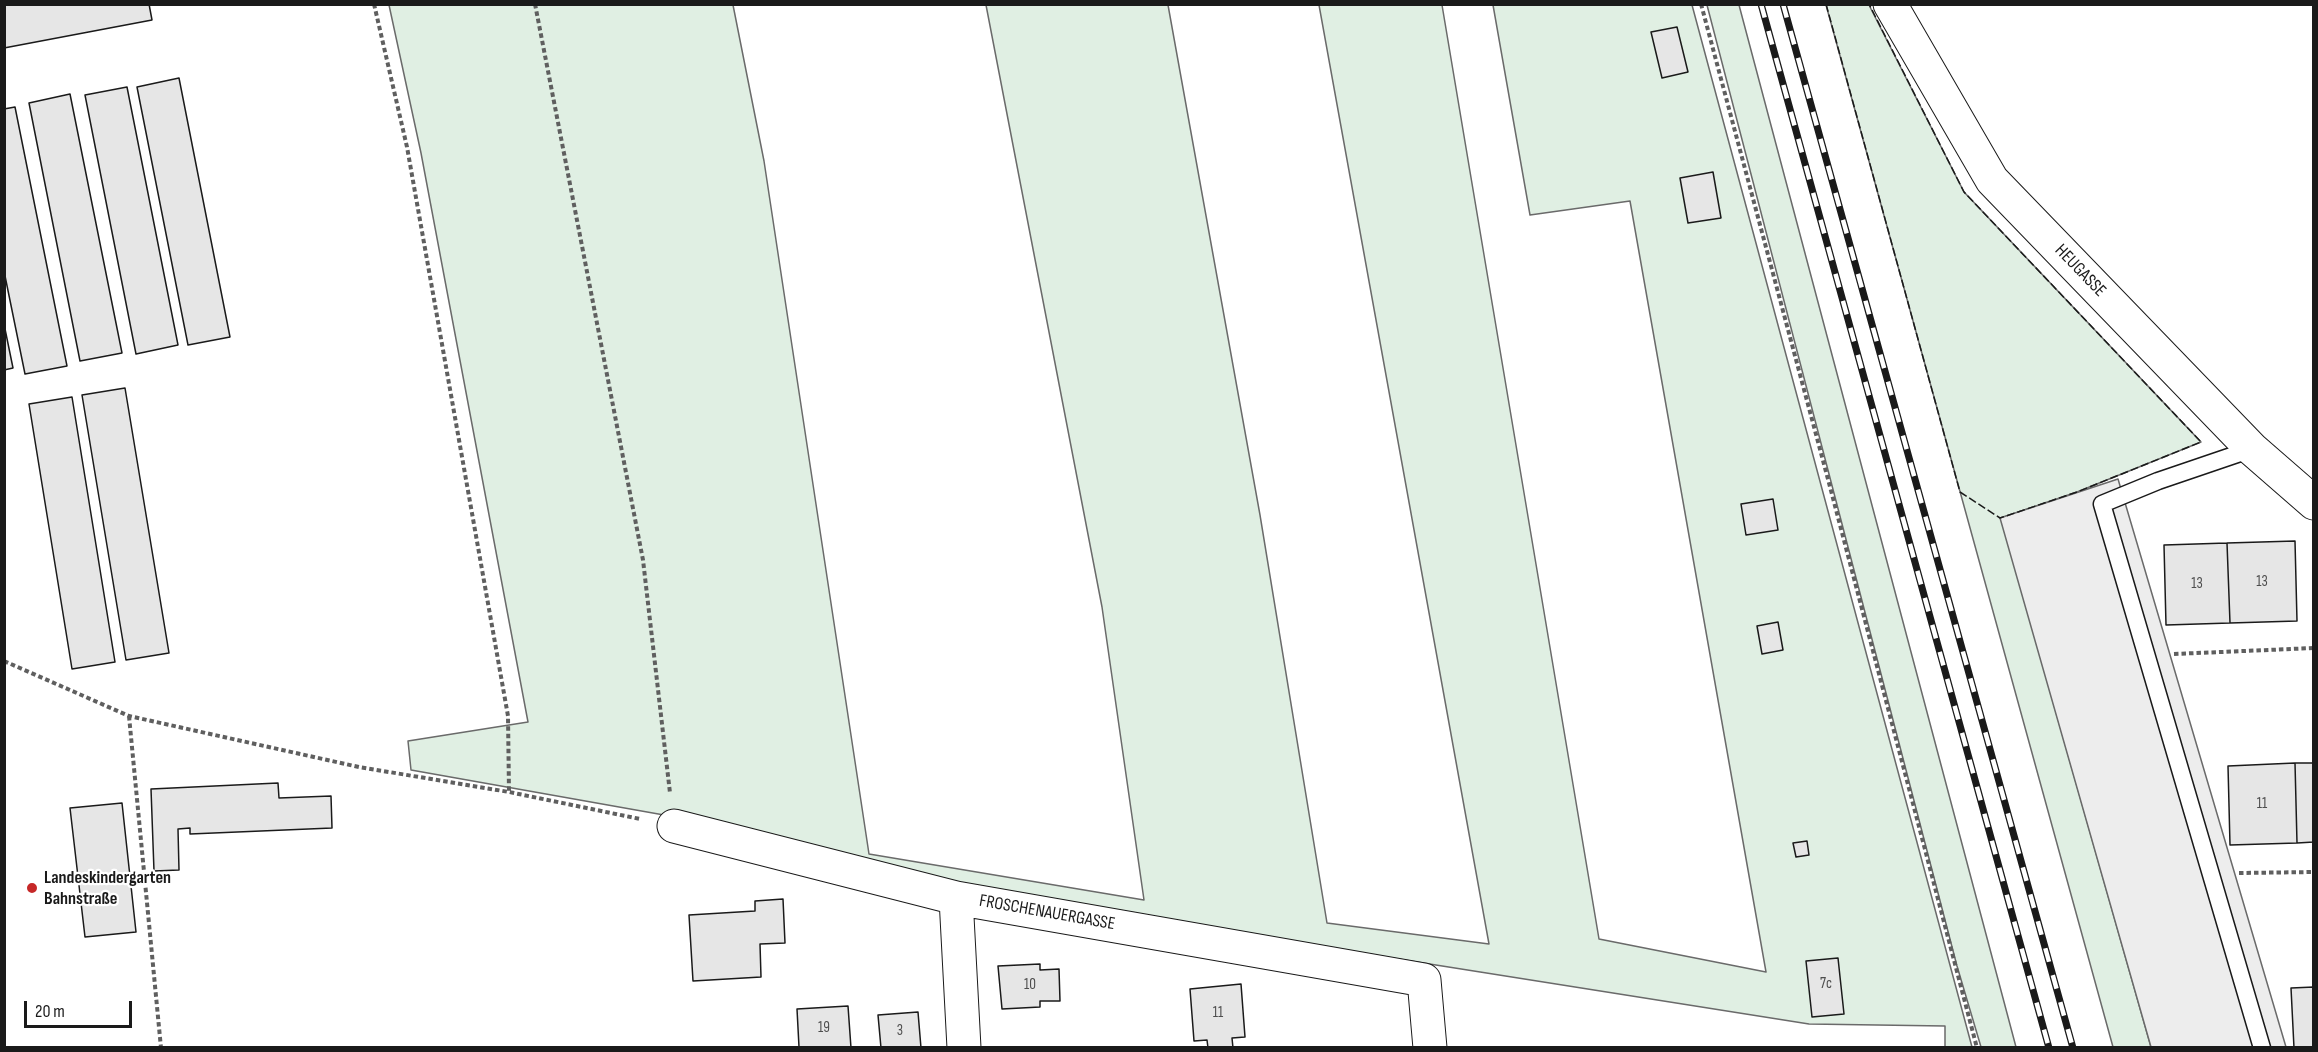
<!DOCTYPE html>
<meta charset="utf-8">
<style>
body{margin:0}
#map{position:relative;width:2318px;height:1052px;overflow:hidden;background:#fff;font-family:"Sofia Sans Condensed",sans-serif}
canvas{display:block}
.frame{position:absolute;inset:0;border:6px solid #1a1a1a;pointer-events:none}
.scale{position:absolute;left:24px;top:1001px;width:108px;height:27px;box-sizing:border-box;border:3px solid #1a1a1a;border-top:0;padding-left:8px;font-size:18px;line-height:21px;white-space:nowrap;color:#1a1a1a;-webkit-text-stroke:4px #fff;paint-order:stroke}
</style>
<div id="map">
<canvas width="2318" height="1052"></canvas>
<div class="frame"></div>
<div class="scale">20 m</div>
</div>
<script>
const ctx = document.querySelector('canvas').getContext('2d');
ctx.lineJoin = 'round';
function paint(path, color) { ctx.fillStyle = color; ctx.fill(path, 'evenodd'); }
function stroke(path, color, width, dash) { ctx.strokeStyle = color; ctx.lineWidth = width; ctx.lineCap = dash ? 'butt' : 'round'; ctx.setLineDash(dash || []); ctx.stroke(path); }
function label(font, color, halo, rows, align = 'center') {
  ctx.font = font + ' "Sofia Sans Condensed",sans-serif'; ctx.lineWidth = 4.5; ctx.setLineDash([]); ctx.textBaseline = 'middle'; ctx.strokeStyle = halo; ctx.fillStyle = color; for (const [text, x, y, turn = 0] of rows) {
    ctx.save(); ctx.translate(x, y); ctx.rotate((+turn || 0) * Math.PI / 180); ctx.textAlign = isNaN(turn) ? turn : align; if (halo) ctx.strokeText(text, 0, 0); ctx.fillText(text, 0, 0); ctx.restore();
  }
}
const green = new Path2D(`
 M389 5H733L764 161 869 854 1144 900 1102 607 986 5H1168L1260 515 1327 923 1489 944 1319 5H1442L1599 939 1766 972 1630 201 1530 215 1493 5H1692L1972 1047H1945V1026L1809 1024 949 888 664 815 411 770 408 741 528 722 421 153Z
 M1707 5H1739L2016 1047H1981L1957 966Z
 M1826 5H1869L1964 192 2201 442 2077 492 2001 518 2151 1047H2113Z`);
const parking = new Path2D(`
 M2118 479 2286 1047H2151L2000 518Z`);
const building = new Path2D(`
 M4 4H149L152 20 4 48Z
 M1677 27 1688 72 1662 78 1651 32Z
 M179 78 230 337 188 345 137 87Z
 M127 87 178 345 136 354 85 95Z
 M70 94 122 353 80 361 29 103Z
 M15 107 67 366 25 374 4 271V109Z
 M1713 172 1721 218 1688 223 1680 178Z
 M4 324 13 368 4 370Z
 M125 388 169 653 126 660 82 395Z
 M72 397 115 662 72 669 29 404Z
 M1773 499 1778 530 1746 535 1741 504Z
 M2295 541 2297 621 2230 623 2227 543Z
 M2227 543 2230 623 2166 625 2164 545Z
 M1778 622 1783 650 1762 654 1757 626Z
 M2295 763H2314V842L2297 843Z
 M2295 763 2297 843 2230 845 2228 766Z
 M278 783 279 798 331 796 332 828 190 834V828L178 829 179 870 154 871 151 789Z
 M122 803 136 932 85 937 70 808Z
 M1807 841 1809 855 1796 857 1793 843Z
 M783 899 785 943 760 944 761 977 693 981 689 915 755 911V901Z
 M1838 958 1844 1014 1812 1017 1806 961Z
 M1040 964V970L1059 969 1060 1001H1040V1007L1002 1009 998 966Z
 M1241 984 1245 1037 1232 1038 1233 1048H1208L1207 1040 1194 1041 1190 989Z
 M2314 987V1048H2294L2291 988Z
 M848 1006 851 1048 799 1047 797 1009Z
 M918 1012 921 1048H881L878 1015Z`);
const path = new Path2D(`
 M374 4 407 147 508 716 509 792
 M535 4 643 560 670 793
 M1701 4 1829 483 1977 1048
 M2174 654 2314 648
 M4 661 129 716 359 767 509 792 640 819
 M129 716 161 1048
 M2239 873 2314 872`);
const service = new Path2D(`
 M2252 449 2158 481 2102 504 2262 1048`);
const minor = new Path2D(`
 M674 826 956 898 1424 980 1430 1048
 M956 898 964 1048`);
const tertiary = new Path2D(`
 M1890 4 1992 180 2252 449 2314 503`);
const rail = new Path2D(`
 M1761 4 2049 1048
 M1783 4 2073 1048`);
const fence = new Path2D(`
 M1826 4 1960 492 2000 518 2077 492 2201 442 1964 192 1869 4`);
const markers = [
 [32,888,6,"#c62828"]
];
const numberNames = [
 ["13",2262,582],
 ["13",2197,584],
 ["11",2262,804],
 ["7c",1826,984],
 ["10",1030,985],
 ["11",1218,1013],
 ["19",824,1028],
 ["3",900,1031]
];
const streetNames = [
 ["HEUGASSE",2080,271,46],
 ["FROSCHENAUERGASSE",1047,913,10]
];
const poiNames = [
 ["Landeskindergarten",44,878],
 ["Bahnstraße",44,899]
];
paint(green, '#e0efe3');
stroke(green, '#6a6a6a', 1.5);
paint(parking, '#ededed');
stroke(parking, '#6a6a6a', 1.5);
paint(building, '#e6e6e6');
stroke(building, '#1a1a1a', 1.5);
stroke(service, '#1a1a1a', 19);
stroke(minor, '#1a1a1a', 35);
stroke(tertiary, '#1a1a1a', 35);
stroke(path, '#5f5f5f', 4, [4.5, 3]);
stroke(service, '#fff', 16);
stroke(minor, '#fff', 33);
stroke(tertiary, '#fff', 33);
stroke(rail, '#1a1a1a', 7);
stroke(rail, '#fff', 4.5, [14]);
stroke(fence, '#1a1a1a', 1.5, [8, 3]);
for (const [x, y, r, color] of markers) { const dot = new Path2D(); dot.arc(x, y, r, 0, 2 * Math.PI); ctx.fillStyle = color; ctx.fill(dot); stroke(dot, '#fff', 2); }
label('15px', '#4d4d4d', null, numberNames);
label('18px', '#1a1a1a', '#fff', streetNames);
label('bold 18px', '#1a1a1a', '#fff', poiNames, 'left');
</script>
